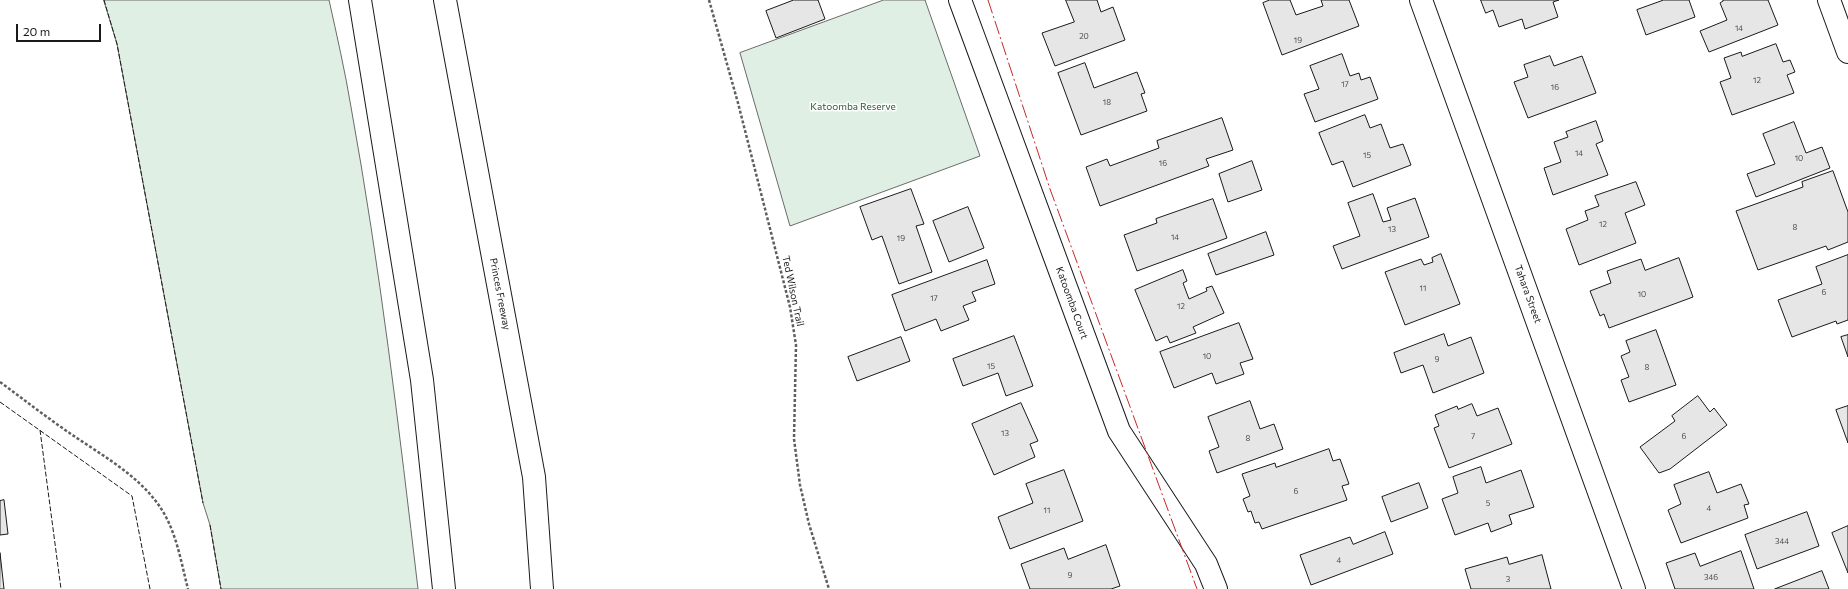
<!DOCTYPE html>
<style>
body{margin:0}
#map{position:relative;width:1848px;height:589px;overflow:hidden;background:#fff;font-family:Commissioner,sans-serif}
canvas{display:block}
.scale{position:absolute;left:16px;top:24px;width:85px;height:18px;box-sizing:border-box;border:2px solid #1a1a1a;border-top:0;padding-left:5px;font-size:12px;line-height:14px;white-space:nowrap;color:#1a1a1a;-webkit-text-stroke:3px #fff;paint-order:stroke}
</style>
<div id="map">
<canvas width="1848" height="589"></canvas>
<div class="scale">20 m</div>
</div>
<script>
const ctx = document.querySelector('canvas').getContext('2d');
ctx.lineJoin = 'round';
function paint(path, color) { ctx.fillStyle = color; ctx.fill(path, 'evenodd'); }
function stroke(path, color, width, dash) { ctx.strokeStyle = color; ctx.lineWidth = width; ctx.lineCap = dash ? 'butt' : 'round'; ctx.setLineDash(dash || []); ctx.stroke(path); }
function label(font, color, halo, rows, align = 'center') {
  ctx.font = font + ' Commissioner,sans-serif'; ctx.lineWidth = 3; ctx.setLineDash([]); ctx.textBaseline = 'middle'; ctx.strokeStyle = halo; ctx.fillStyle = color; for (const [text, x, y, turn = 0] of rows) {
    ctx.save(); ctx.translate(x, y); ctx.rotate((+turn || 0) * Math.PI / 180); ctx.textAlign = isNaN(turn) ? turn : align; if (halo) ctx.strokeText(text, 0, 0); ctx.fillText(text, 0, 0); ctx.restore();
  }
}
const green = new Path2D(`
 M104 0H329C337 36 345 71 351 107 380 267 399 428 418 589H221L210 525 203 503 117 44Z
 M884 0H925L980 156 790 226 740 53Z`);
const building = new Path2D(`
 M794 0H818L825 19 776 38 766 11Z
 M1066 0H1097L1101 12 1113 7 1125 40 1055 66 1042 33 1074 22Z
 M1270 0H1290L1296 15 1323 6 1321 0H1349L1359 26 1282 55 1263 3Z
 M1481 0H1559L1553 2 1558 17 1525 29 1522 19 1499 27 1493 10 1486 13Z
 M1664 0H1689L1695 17 1646 35 1637 10Z
 M1723 0H1768L1778 25 1709 52 1700 31 1727 20 1720 3 1723 1Z
 M1776 44 1783 62 1790 60 1795 72 1787 75 1794 93 1732 115 1720 82 1731 78 1724 58 1741 52 1742 56Z
 M1342 54 1350 76 1359 73 1361 80 1370 77 1378 99 1315 122 1304 94 1319 89 1310 66Z
 M1550 56 1554 66 1582 56 1596 93 1528 118 1514 82 1528 77 1524 65Z
 M1085 63 1094 88 1137 72 1145 93 1141 94 1147 111 1081 135 1058 73Z
 M1365 115 1370 128 1381 124 1390 148 1403 144 1411 165 1353 187 1343 161 1332 165 1319 133Z
 M1222 118 1233 150 1206 159 1209 166 1100 206 1086 167 1107 159 1110 166 1159 148 1157 141Z
 M1596 121 1603 141 1596 144 1608 175 1553 195 1544 168 1561 162 1554 142 1568 137 1566 132Z
 M1794 122 1806 153 1822 147 1830 168 1756 197 1747 174 1775 164 1763 134Z
 M1252 161 1262 190 1228 202 1219 174Z
 M1833 171 1848 212V242L1828 250 1826 246 1758 270 1736 211 1803 187 1802 182Z
 M1636 182 1645 205 1625 213 1636 243 1579 265 1566 229 1588 220 1585 211 1599 206 1595 196Z
 M911 189 924 224 916 226 932 272 899 284 882 236 872 240 860 207Z
 M1373 194 1383 222 1391 220 1387 208 1415 198 1429 237 1342 269 1333 246 1360 236 1348 203Z
 M1213 199 1227 238 1137 271 1124 235 1157 223 1156 219Z
 M968 207 984 248 949 262 933 221Z
 M1266 232 1274 255 1216 275 1208 254Z
 M1441 254 1460 304 1405 325 1385 272 1421 259 1424 265 1433 262 1432 258Z
 M1848 255V320L1837 324 1836 321 1792 337 1778 300 1822 284 1816 267Z
 M1679 258 1693 297 1609 328 1604 314 1600 316 1590 291 1611 283 1607 271 1641 259 1645 270Z
 M987 260 995 284 972 292 976 301 963 306 969 320 941 331 936 319 905 331 892 295Z
 M1183 270 1187 281 1183 283 1189 299 1207 291 1206 288 1212 286 1224 313 1193 327 1196 333 1170 343 1167 336 1156 341 1135 290Z
 M1239 323 1253 359 1240 363 1244 374 1216 384 1212 373 1174 388 1160 352Z
 M1656 330 1676 385 1629 402 1621 380 1629 377 1621 356 1630 352 1626 341Z
 M1444 334 1448 346 1471 337 1484 373 1433 393 1423 365 1401 373 1394 353Z
 M1848 335V357L1841 337Z
 M1014 336 1033 386 1006 396 998 373 963 386 953 359Z
 M901 337 910 361 857 381 848 357Z
 M1698 396 1710 412 1714 408 1727 425 1670 469 1659 473 1640 447 1675 421 1672 416Z
 M1250 401 1260 429 1274 424 1283 449 1217 473 1209 451 1219 447 1208 417Z
 M1021 403 1038 441 1030 444 1035 457 994 475 972 424Z
 M1472 404 1477 416 1498 408 1512 444 1449 468 1434 428 1439 426 1435 415 1457 406 1458 409Z
 M1848 406V443L1836 410Z
 M1329 449 1333 461 1340 459 1349 484 1342 486 1347 500 1262 529 1259 522 1255 523 1251 511 1248 512 1243 499 1250 496 1242 474 1275 463 1276 467Z
 M1481 467 1486 483 1521 470 1534 507 1509 515 1512 524 1491 532 1488 523 1455 535 1442 499 1458 493 1453 477Z
 M1064 470 1083 521 1010 549 998 517 1033 503 1026 484Z
 M1709 472 1717 493 1741 484 1749 504 1744 505 1748 518 1681 543 1668 510 1681 504 1674 485Z
 M1419 483 1428 508 1391 522 1382 497Z
 M4 500 8 534 0 535V501Z
 M1807 512 1819 546 1757 569 1745 535Z
 M1848 526V573L1832 533Z
 M1385 532 1393 554 1311 585 1300 555 1350 537 1353 544Z
 M1106 545 1120 586 1111 589H1030L1021 564 1064 548 1068 559Z
 M1741 551 1754 589H1675L1666 563 1695 553 1700 566Z
 M0 553 4 589H0Z
 M1542 555 1551 589H1471L1465 569 1507 557 1509 564Z
 M1822 571 1829 589H1775Z`);
const path = new Path2D(`
 M709 0 738 103 790 307 796 345 794 439 800 485 809 524 829 589
 M0 382C23 399 45 416 68 432 104 457 147 479 167 519 178 541 182 566 188 589`);
const minor = new Path2D(`
 M960 0 1119 431 1206 564 1216 589
 M1421 0 1634 589`);
const tertiary = new Path2D(`
 M1829 0 1848 52`);
const motorway = new Path2D(`
 M360 0 422 380 444 589
 M445 0 534 477 542 589`);
const fence = new Path2D(`
 M104 0 117 44 203 503
 M0 402 132 496 150 589
 M40 430 61 589
 M210 525 221 589`);
const power = new Path2D(`
 M988 0 1050 189 1197 589`);
const numberNames = [
 ["14",1739,28],
 ["20",1084,36],
 ["19",1298,40],
 ["12",1757,80],
 ["17",1345,84],
 ["16",1555,87],
 ["18",1107,102],
 ["14",1579,153],
 ["15",1367,155],
 ["10",1799,158],
 ["16",1163,163],
 ["12",1603,224],
 ["8",1795,227],
 ["13",1392,229],
 ["14",1175,237],
 ["19",901,238],
 ["11",1423,288],
 ["6",1824,292],
 ["10",1642,294],
 ["17",934,298],
 ["12",1181,306],
 ["10",1207,356],
 ["9",1437,359],
 ["15",991,366],
 ["8",1647,367],
 ["13",1005,433],
 ["7",1473,436],
 ["6",1684,436],
 ["8",1248,438],
 ["6",1296,491],
 ["5",1488,503],
 ["4",1709,508],
 ["11",1047,510],
 ["344",1782,541],
 ["4",1339,560],
 ["9",1070,575],
 ["346",1711,577],
 ["3",1508,579]
];
const parkNames = [
 ["Katoomba Reserve",853,107]
];
const streetNames = [
 ["Ted Wilson Trail",793,291,78],
 ["Princes Freeway",500,294,79],
 ["Tahara Street",1528,294,70],
 ["Katoomba Court",1072,303,70]
];
paint(green, '#e0efe3');
stroke(green, '#6a6a6a', 1);
paint(building, '#e6e6e6');
stroke(building, '#1a1a1a', 1);
stroke(minor, '#1a1a1a', 24);
stroke(tertiary, '#1a1a1a', 24);
stroke(motorway, '#1a1a1a', 24);
stroke(path, '#5f5f5f', 2.5, [3, 2]);
stroke(minor, '#fff', 22);
stroke(tertiary, '#fff', 22);
stroke(motorway, '#fff', 22);
stroke(fence, '#1a1a1a', 1, [5, 2]);
stroke(power, '#c62828', 1, [14, 3, 2, 3]);
label('8px', '#4d4d4d', null, numberNames);
label('10px', '#2b5a34', '#fff', parkNames);
label('10px', '#1a1a1a', '#fff', streetNames);
</script>
